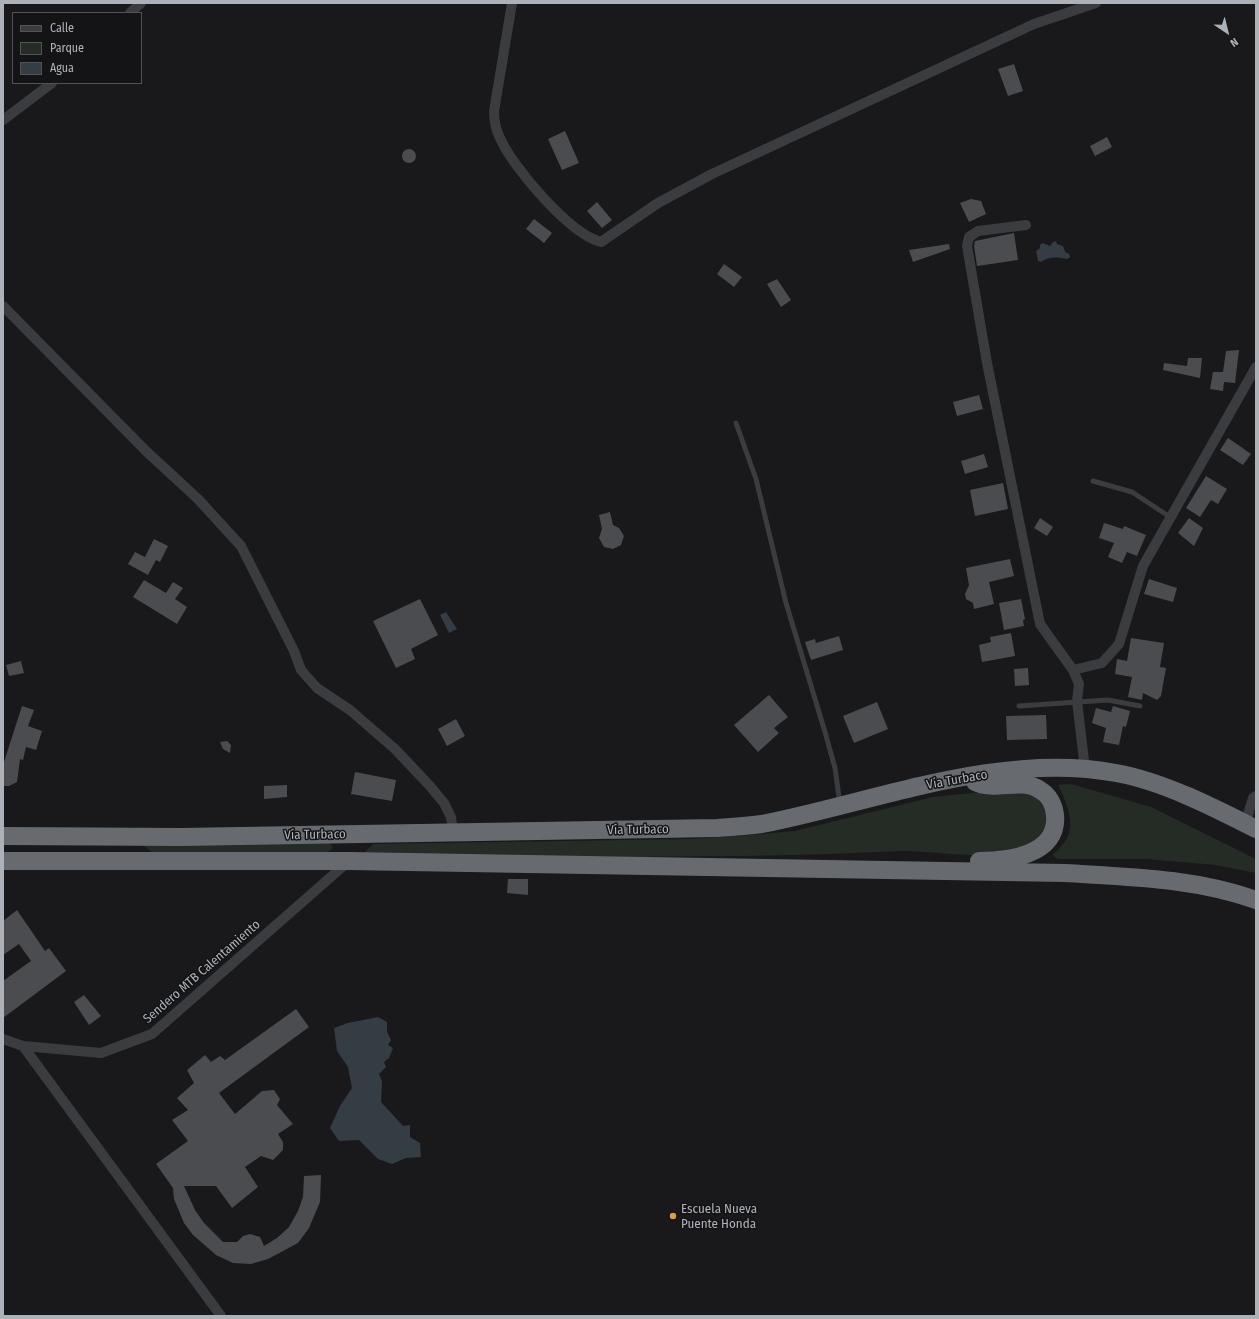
<!DOCTYPE html>
<meta charset="utf-8">
<style>
body{margin:0}
#map{position:relative;width:1259px;height:1319px;overflow:hidden;background:#19191b;font-family:"Fira Sans Condensed",sans-serif}
canvas{display:block}
.frame{position:absolute;inset:0;border:4px solid #adb2b9;pointer-events:none}
.legend{position:absolute;left:12px;top:12px;width:130px;height:72px;box-sizing:border-box;background:#141416;border:1px solid #515357;margin:0;padding:5px 7px;list-style:none;font-size:12px;color:#adb2b9}
.legend li{display:flex;align-items:center;gap:8px;height:20px}
.legend b{width:20px;border:1px solid #515357}
.north{position:absolute;left:1207px;top:12px;width:40px;height:40px;-webkit-text-stroke:3px #141416;paint-order:stroke;rotate:145deg;font-size:11px;font-weight:700;line-height:16px;text-align:center;color:#adb2b9}
.north::after{content:'';display:block;margin:auto;width:14px;height:18px;background:#adb2b9;clip-path:polygon(50% 0,100% 100%,50% 72%,0 100%)}
</style>
<div id="map">
<canvas width="1259" height="1319"></canvas>
<div class="frame"></div>
<ul class="legend">
<li><b style="height:5px;background:#3a3c3f"></b>Calle</li>
<li><b style="height:11px;background:#252c26"></b>Parque</li>
<li><b style="height:11px;background:#343d43"></b>Agua</li>
</ul>
<div class="north">N</div>
</div>
<script>
const ctx = document.querySelector('canvas').getContext('2d');
ctx.lineJoin = 'round';
function paint(path, color) { ctx.fillStyle = color; ctx.fill(path, 'evenodd'); }
function stroke(path, color, width, dash) { ctx.strokeStyle = color; ctx.lineWidth = width; ctx.lineCap = dash ? 'butt' : 'round'; ctx.setLineDash(dash || []); ctx.stroke(path); }
function label(font, color, halo, rows, align = 'center') {
  ctx.font = font + ' "Fira Sans Condensed",sans-serif'; ctx.lineWidth = 3; ctx.setLineDash([]); ctx.textBaseline = 'middle'; ctx.strokeStyle = halo; ctx.fillStyle = color; for (const [text, x, y, turn = 0] of rows) {
    ctx.save(); ctx.translate(x, y); ctx.rotate((+turn || 0) * Math.PI / 180); ctx.textAlign = isNaN(turn) ? turn : align; if (halo) ctx.strokeText(text, 0, 0); ctx.fillText(text, 0, 0); ctx.restore();
  }
}
const green = new Path2D(`
 M1071 784 1151 807 1256 859V873L1216 865 1146 859H1057L1053 855C1057 850 1063 845 1066 840 1076 823 1066 801 1058 785Z
 M1012 789C1017 789 1026 789 1030 792 1036 795 1042 803 1045 809 1055 831 1034 845 1015 851 982 861 934 850 898 851 720 860 541 856 363 854L373 844 692 839 750 835 795 831 933 797Z
 M329 842 333 848 327 852 156 855 143 845Z`);
const water = new Path2D(`
 M1056 241 1057 244 1063 246 1065 252 1069 254 1070 257 1067 259C1058 257 1049 256 1041 262L1038 261 1036 251 1040 248V245L1042 243 1050 246 1053 242Z
 M446 612 457 629 449 633 440 615Z
 M378 1017 387 1022V1032L391 1040 388 1045 393 1048 389 1058 384 1062 386 1067 379 1074 382 1081 381 1102 403 1126 410 1125V1137L420 1143 421 1157 406 1158 392 1164 378 1159 359 1140 339 1141 330 1128 340 1106 352 1088 348 1067 337 1051 334 1028 348 1023Z`);
const building = new Path2D(`
 M1014 64 1023 91 1008 96 998 69Z
 M565 131 579 163 562 170 548 139Z
 M1107 137 1112 147 1095 156 1090 146Z
 M402 156a7 7 0 1 1 14 0a7 7 0 1 1-14 0Z
 M971 199 981 201 986 214 969 222 960 203Z
 M597 202 612 220 602 228 587 211Z
 M534 219 552 233 544 243 526 229Z
 M1014 233 1018 260 977 266 974 246 975 241Z
 M949 244 950 249 913 262 909 250Z
 M724 264 742 277 734 287 717 274Z
 M777 279 791 300 781 307 767 284Z
 M1239 350 1235 383 1224 382 1223 391 1210 389 1213 372H1223L1226 351Z
 M1188 358H1202L1200 378 1163 370 1164 363 1187 366Z
 M979 395 983 409 957 416 953 402Z
 M1228 438 1251 454 1243 465 1220 450Z
 M984 454 988 467 965 474 961 461Z
 M1206 476 1227 489 1218 504 1211 500 1200 517 1186 508Z
 M1003 483 1008 509 975 516 970 490Z
 M610 512 613 525 619 528 624 536 621 545 613 549 604 547 599 538 602 529 599 515Z
 M1040 518 1053 527 1047 536 1034 528Z
 M1189 518 1203 528 1194 546 1178 533Z
 M1104 523 1123 529 1124 526 1146 535 1137 556 1127 552 1122 563 1108 557 1114 543 1099 538Z
 M154 539 168 546 160 562 156 560 148 575 128 564 135 552 145 557Z
 M1010 559 1014 576 989 582 994 604 974 609 973 603 966 599 965 594 969 585 966 568Z
 M1149 579 1177 588 1173 602 1144 594Z
 M144 580 166 593 173 582 183 588 175 599 187 607 177 624 133 597Z
 M420 599 438 635 411 649 415 659 396 668 373 621Z
 M1021 599 1025 619 1023 620 1024 626 1004 630 999 603Z
 M1011 633 1015 656 982 662 979 645 991 642 990 637Z
 M839 636 843 650 811 660 805 642 815 639 816 643Z
 M1131 638 1164 643 1160 667 1166 668 1161 696 1157 700 1143 693 1142 700 1128 697 1132 677 1115 674 1117 659 1127 661Z
 M21 661 24 673 9 676 6 665Z
 M1028 668 1029 685 1015 686 1014 669Z
 M769 695 788 717 774 728 779 733 758 752 734 725Z
 M877 702 888 729 854 743 843 716Z
 M22 706 34 710 28 726 42 731 36 750 26 747 23 760 20 759 17 782 9 786H3V765Z
 M1113 706 1130 711 1126 727 1123 726 1119 745 1103 742 1106 728 1092 723 1096 708 1111 712Z
 M1046 715 1047 739 1007 740 1006 716Z
 M456 719 465 736 447 746 438 729Z
 M227 741 231 745 230 753 223 749 220 742Z
 M355 772 396 780 392 801 351 794Z
 M287 785V797L264 799V786Z
 M508 879H528V895L507 893Z
 M17 910 45 951 49 948 66 971 3 1018V981L31 961 19 944 3 955V921Z
 M84 995 101 1016 89 1025 74 1002Z
 M296 1009 309 1027 219 1093 235 1114 262 1091 274 1090 280 1099 277 1105 293 1124 278 1134 283 1142V1150L273 1160 261 1156 245 1167 258 1187 232 1208 216 1186H184L195 1210 204 1223 223 1242H237L243 1236 250 1234 260 1237 264 1246 277 1238 289 1227 298 1211 303 1197 304 1176 321 1175 320 1202 309 1228 298 1243 268 1259 251 1264 233 1263 216 1255 193 1235 184 1223 174 1199 173 1188 156 1164 188 1141 172 1120 188 1110 177 1098 194 1083 187 1070 205 1055 211 1062 220 1056 225 1060Z`);
const lane = new Path2D(`
 M736 423 756 479 786 603 825 732 835 768 840 804
 M1093 481 1132 492 1170 517
 M1019 706 1108 700 1140 706`);
const street = new Path2D(`
 M512 3 494 111C494 121 496 130 500 138 513 168 570 234 601 242L658 203 712 174 1034 24 1096 3
 M130 13 141 3
 M3 120 52 83
 M1026 225 978 231 969 237 967 246 987 363 1040 624 1073 670 1079 684 1077 701 1085 769
 M3 306 146 451 198 499 241 546 294 651 301 670 317 688 350 710 395 749 429 785 444 803 451 817 453 832
 M1073 670 1102 663 1119 644 1143 566 1256 367
 M1245 824 1253 798 1256 796
 M3 1039 23 1046 101 1053 152 1034 349 861
 M23 1046 221 1316`);
const highway = new Path2D(`
 M975 782C995 792 1021 777 1040 790 1049 795 1054 805 1055 815 1059 855 1008 861 979 861
 M3 836 181 837 717 828C732 827 747 826 762 824 875 802 1000 751 1116 773 1162 781 1215 808 1256 829
 M3 861H349L1065 873C1129 877 1195 878 1256 900`);
const markers = [
 [673,1216,4,"#df9b4d"]
];
const streetNames = [
 ["Vía Turbaco",957,780,-10],
 ["Vía Turbaco",638,830,-1],
 ["Vía Turbaco",315,835,-1],
 ["Sendero MTB Calentamiento",202,972,-41]
];
const poiNames = [
 ["Escuela Nueva",681,1209],
 ["Puente Honda",681,1224]
];
paint(green, '#252c26');
paint(water, '#343d43');
paint(building, '#4b4c50');
stroke(lane, '#3a3c3f', 5);
stroke(street, '#3a3c3f', 10);
stroke(highway, '#676b70', 18);
for (const [x, y, r, color] of markers) { const dot = new Path2D(); dot.arc(x, y, r, 0, 2 * Math.PI); ctx.fillStyle = color; ctx.fill(dot); stroke(dot, '#141416', 1.5); }
label('13px', '#adb2b9', '#141416', streetNames);
label('13px', '#adb2b9', '#141416', poiNames, 'left');
</script>
